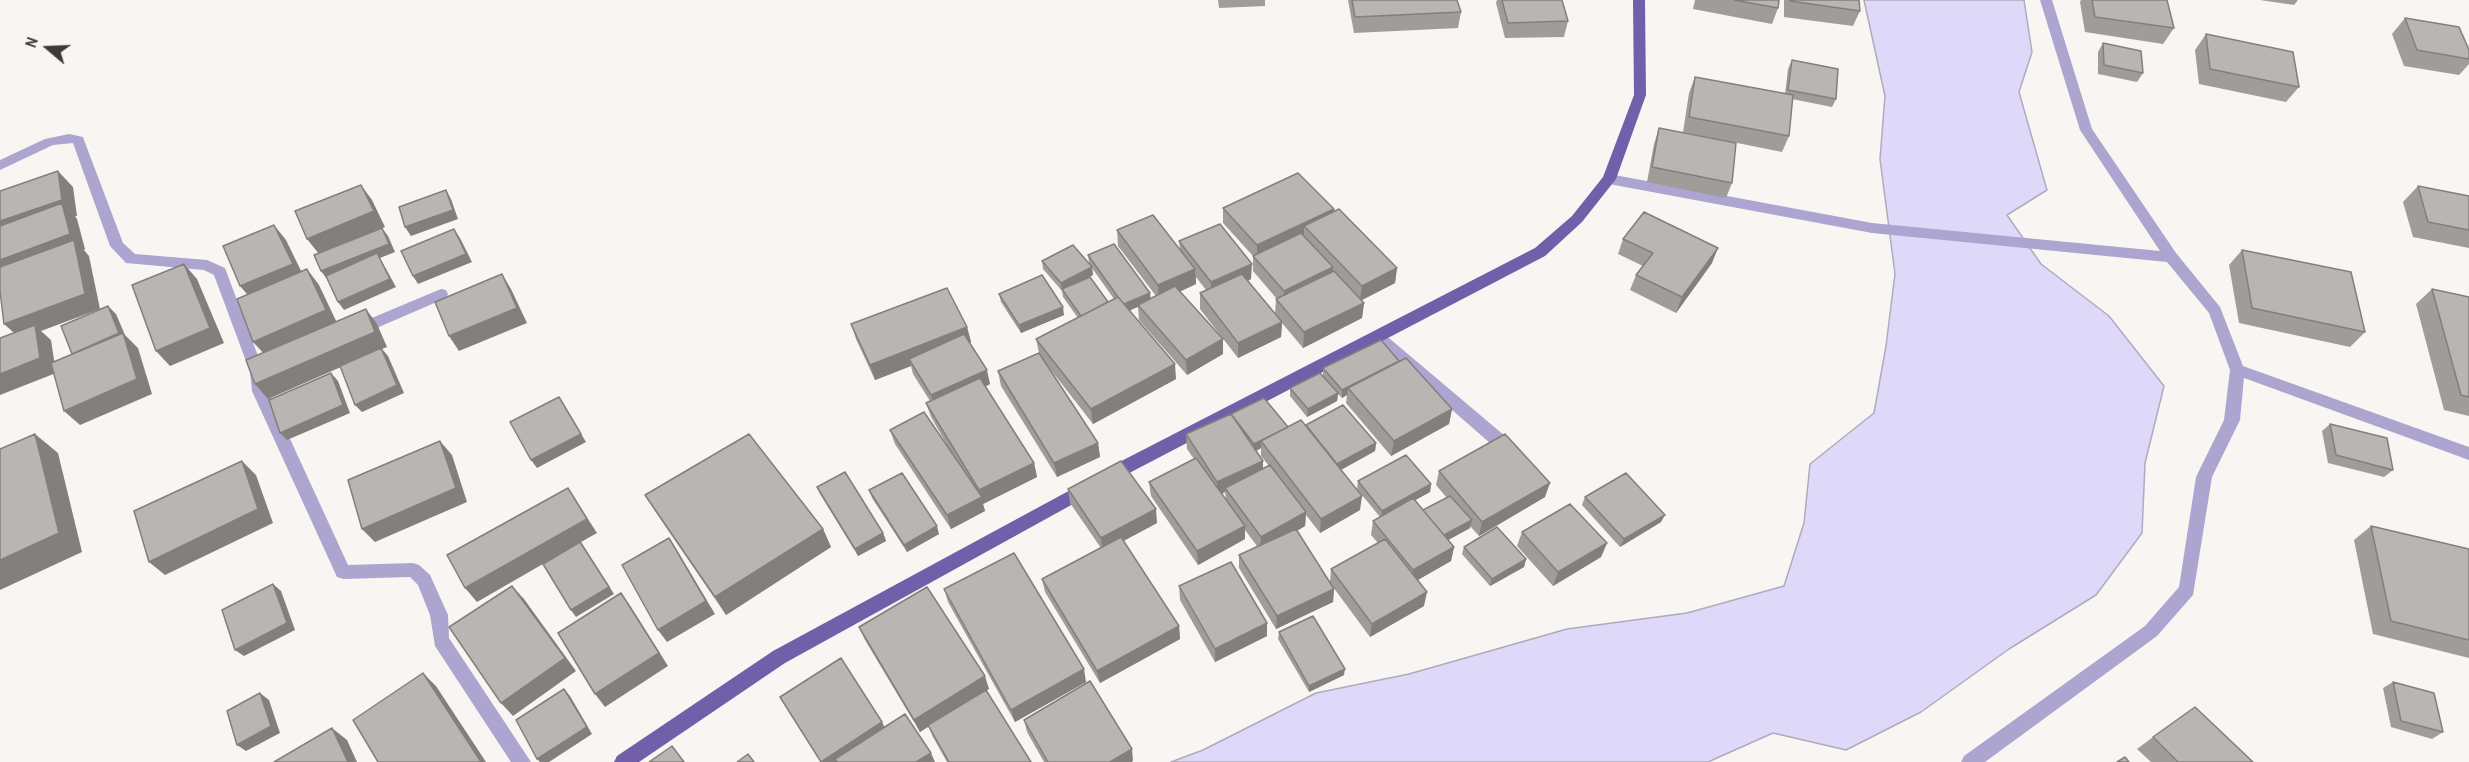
<!DOCTYPE html>
<style>
body{margin:0}
#map{position:relative;width:2469px;height:762px;overflow:hidden;background:#f9f5f2;font-family:"Archivo Narrow",sans-serif}
canvas{display:block}
.north{position:absolute;left:18px;top:18px;width:60px;height:60px;-webkit-text-stroke:4px #f9f5f2;paint-order:stroke;rotate:289deg;font-size:16px;font-weight:700;line-height:24px;text-align:center;color:#3d3b3a}
.north::after{content:'';display:block;margin:auto;width:21px;height:27px;background:#3d3b3a;clip-path:polygon(50% 0,100% 100%,50% 72%,0 100%)}
</style>
<div id="map">
<canvas width="2469" height="762"></canvas>
<div class="north">N</div>
</div>
<script>
const ctx = document.querySelector('canvas').getContext('2d');
ctx.lineJoin = 'round';
function paint(path, color) { ctx.fillStyle = color; ctx.fill(path, 'evenodd'); }
function stroke(path, color, width, dash) { ctx.strokeStyle = color; ctx.lineWidth = width; ctx.lineCap = dash ? 'butt' : 'round'; ctx.setLineDash(dash || []); ctx.stroke(path); }
const water = new Path2D(`
 M1864 0H2024L2032 52 2019 92 2047 190 2007 215 2041 264 2109 316 2164 386 2145 463 2142 533 2096 595 2009 649 1921 712 1846 750 1773 733 1708 762H1171L1203 750 1316 693 1409 674 1567 629 1687 613 1784 586 1804 523 1810 464 1874 413 1886 346 1895 274 1880 159 1885 96Z`);
const minor = new Path2D(`
 M2040 0H2052L2092 129 2176 253 2220 307 2243 366 2469 447V460L2244 378 2240 420 2212 477 2193 595 2157 636 1985 762H1961L1964 756 2145 626 2179 587 2196 477 2224 420 2230 370 2209 313 2167 262 1872 233 1609 184 1602 179 1609 174 1872 223 2160 251 2080 130Z
 M69 134 83 137 84 140 123 243 135 254 207 260 225 268 264 372 268 391 348 565 413 563 419 565 430 575 448 615 449 638 531 762H511L435 646 430 615 418 585 410 577 343 579 337 577 252 391 250 372 214 275 204 270 126 263 110 246 73 143 53 145 0 170V160L45 139Z
 M441 289 446 290 448 294 446 298 365 333H355L353 329 355 325Z
 M1378 331 1383 333 1518 447 1520 452 1518 457 1512 458 1506 457 1373 341 1371 337 1373 333Z`);
const major = new Path2D(`
 M1633 0H1645L1646 95 1616 179 1582 222 1545 256 1114 481 1108 483 1102 481 1100 476 1102 471 1535 248 1572 216 1603 177 1634 95Z
 M1087 481 1093 483 1095 488 1093 493 785 663 639 762H614L617 756 773 651Z`);
const wall = new Path2D(`
 M1218 0H1265V6L1219 8Z
 M1348 0H1457L1461 12 1458 28 1354 33Z
 M1497 0H1562L1568 21 1564 37 1505 38 1496 3Z
 M1695 0H1779L1778 8 1772 24 1693 9Z
 M1784 0H1859L1860 11 1853 26 1784 17Z
 M2081 0H2167L2174 28 2163 44 2085 32 2080 2Z
 M2260 0H2298L2294 5Z
 M2405 18 2469 50V64L2459 75 2404 66 2392 34Z
 M2206 34 2299 87 2286 102 2199 84 2195 50Z
 M2103 43 2143 73 2137 82 2098 74V52Z
 M1792 60 1836 99 1832 107 1792 99 1789 136 1782 152 1683 132 1689 93 1695 77 1785 94 1788 69Z
 M1659 128 1732 183 1726 198 1647 182 1654 144Z
 M2418 186 2469 196V248L2413 237 2403 202Z
 M1223 208 1334 209V212L1397 268 1395 283 1362 300 1364 303 1362 318 1303 348 1282 323 1281 337 1238 358 1200 309V293L1206 290 1196 277V284L1179 292 1223 339V354L1187 375 1139 320 1138 307 1130 310 1176 379 1093 424 1047 365 1098 443 1100 457 1057 477 1001 386 998 371 1039 353 1036 339 1078 318 1063 297 1062 291 1043 269 1042 261 1089 263 1088 255 1150 299 1156 296 1118 246 1117 230 1180 249 1179 241 1251 279 1248 281 1275 314 1276 299H1277L1253 271V256L1223 223ZM1092 268 1114 299 1108 302 1080 282 1093 275Z
 M1623 239 1712 263 1676 313 1630 290 1636 275 1643 266 1618 254Z
 M2242 250 2365 332 2350 347 2239 323 2229 265Z
 M2432 289 2469 297V416L2444 410 2416 304Z
 M999 294 1064 315 1021 333 1001 302Z
 M851 324 967 327 971 342 969 343 990 384 985 387 1034 463 1037 477 983 504 985 511 951 529 895 444 890 430 954 457 931 417 926 403 930 401 913 374 911 366 875 380 856 339Z
 M1399 361 1452 409 1449 424 1391 456 1346 403 1347 395 1342 398 1338 394 1337 401 1307 417 1290 396V388L1323 376V368Z
 M1231 414 1288 427 1306 426 1376 443 1375 451 1341 470 1360 510 1320 533 1306 515 1305 526 1297 531 1330 582 1331 569 1378 543 1371 535 1373 521 1380 517 1357 489 1358 481 1431 484 1430 492 1415 500 1423 510 1447 498 1436 485 1439 471 1545 497 1479 536 1470 526V528L1448 540 1454 547 1451 561 1417 580 1424 606 1370 637 1333 587 1334 589 1333 602 1276 629 1239 568V555L1257 546 1245 530V539L1198 565 1151 496 1149 482 1194 459 1187 449 1186 434ZM1261 448V456L1269 466 1263 469V461L1256 451ZM1225 492 1226 499 1222 494Z
 M2330 424 2393 470 2384 477 2328 463 2322 431Z
 M817 487 883 533 886 541 858 556 820 494Z
 M1068 489 1157 523 1123 541 1179 626 1180 639 1100 683 1045 592 1042 579 1101 548 1070 503Z
 M869 490 939 534 907 552 872 498Z
 M645 495 823 529 831 547 726 615 657 514Z
 M1585 497 1661 522 1620 547 1582 505Z
 M2371 526 2469 549V658L2373 634 2354 540Z
 M1522 532 1607 543 1601 557 1553 586 1517 546Z
 M1464 547 1526 559 1524 567 1490 586 1462 554Z
 M1179 586 1267 623V636L1215 662 1180 600Z
 M944 589 1086 682 1015 722 948 602Z
 M859 627 989 689 986 690 1031 762H947L933 737 928 726 920 732 865 640Z
 M1279 632 1344 675 1309 692 1278 639Z
 M2393 682 2443 732 2432 739 2391 727 2383 688Z
 M1024 720 1133 761 1131 762H1044L1027 732Z
 M2153 737 2253 762H2151L2137 749Z`);
const shadedWall = new Path2D(`
 M58 171 73 187 77 216H75L77 219 85 249 84 250 89 256 100 309 41 331 51 340 56 373 0 395V374L21 339 4 324 0 282V221Z
 M361 185 372 200 385 227 319 254 307 239Z
 M446 190 451 199 458 219 411 236 405 227Z
 M1334 209 1333 224 1304 226V238L1257 261V245Z
 M274 225 286 240 305 279 253 301 240 286Z
 M382 228 388 236 395 252 380 258 396 287 344 310 338 302 327 279 321 271Z
 M454 229 460 238 472 262 418 284 413 276Z
 M1718 248 1712 263 1676 313 1682 297Z
 M184 264 197 279 224 343 170 366 156 351Z
 M1252 264 1251 279 1211 297V282Z
 M1092 267 1093 275 1062 291 1061 283Z
 M1333 267 1332 282 1283 306 1284 291Z
 M1397 268 1395 283 1360 301 1362 286Z
 M307 269 319 285 338 325 267 357 253 342Z
 M1195 269 1196 284 1159 301 1158 285Z
 M502 274 511 289 527 323 459 351 449 336Z
 M1150 293 1151 301 1124 313 1123 305Z
 M1364 303 1362 318 1303 348 1304 332Z
 M108 306 116 314 125 335 138 348 152 394 80 425 64 411 81 362Z
 M1063 307 1064 315 1021 333 1019 325Z
 M366 309 377 324 387 347 382 349 388 356 404 393 362 412 355 405 382 349 268 399 255 384Z
 M1282 322 1281 337 1238 358V343Z
 M967 327 971 342 912 365 909 359 911 366 875 380 870 365Z
 M1223 339V354L1187 375 1186 360Z
 M1399 361 1348 388 1347 395 1342 398V390Z
 M1175 364 1176 379 1093 424 1091 409Z
 M987 370 990 384 935 410 931 395Z
 M331 373 338 381 350 413 287 440 280 433Z
 M1338 393 1337 401 1307 417 1308 409Z
 M559 397 586 442 537 468 531 460Z
 M1452 409 1449 424 1391 456 1394 441Z
 M1288 427 1261 441V448L1254 452V444Z
 M35 434 58 453 82 552 0 590V560Z
 M440 441 452 455 467 502 375 542 362 529Z
 M1098 443 1100 457 1057 477 1054 463Z
 M1376 443 1375 451 1337 472V464Z
 M242 461 256 475 273 523 165 575 149 562Z
 M1263 461V475L1225 488V492L1217 496V482Z
 M1034 463 1037 477 983 504 985 511 951 529 947 515 981 497 979 490Z
 M1550 483 1545 497 1479 536 1482 522Z
 M1431 484 1430 492 1381 519 1382 511Z
 M568 488 597 533 581 542 614 594 576 617 571 610 581 542 477 602 465 588Z
 M1362 496 1360 510 1320 533 1321 519Z
 M1156 509 1157 523 1103 552 1101 538Z
 M1306 512 1305 526 1260 551 1261 537Z
 M1665 515 1661 522 1620 547 1624 539Z
 M1472 520 1470 528 1441 544 1442 536Z
 M937 526 939 534 907 552 904 545Z
 M1245 526V539L1198 565 1197 551Z
 M823 529 831 547 726 615 715 597Z
 M883 533 886 541 858 556 855 549Z
 M1607 543 1601 557 1553 586 1558 572Z
 M1454 547 1451 561 1411 584 1413 570Z
 M678 552 715 614 667 642 658 630Z
 M1526 559 1524 567 1490 586 1492 579Z
 M273 584 281 591 295 630 244 656 235 650Z
 M512 586 524 599 576 671 513 716 501 703Z
 M1334 589 1333 602 1276 629 1277 616Z
 M1427 592 1424 606 1370 637 1372 624Z
 M621 593 631 607 668 666 605 707 595 694Z
 M1267 623V636L1215 662V649Z
 M1179 626 1180 639 1100 683 1097 671Z
 M1084 669 1086 682 1015 722 1011 710Z
 M1345 669 1344 675 1309 692V686Z
 M423 673 436 686 486 762H481Z
 M985 676 989 689 920 732 914 720Z
 M564 689 570 696 592 734 549 762H540L537 759Z
 M260 693 269 700 280 733 246 751 237 745Z
 M882 722 888 734 836 762H821Z
 M332 728 347 740 357 762H348Z
 M1132 749 1133 761 1131 762H1110Z
 M931 753 935 762H916Z`);
const building = new Path2D(`
 M1352 0H1457L1461 12 1355 17Z
 M1502 0H1562L1568 21 1508 23Z
 M1734 0H1779L1778 8Z
 M1790 0H1859L1860 11 1790 1Z
 M2092 0H2167L2174 28 2095 17Z
 M2405 18 2459 27 2469 50V59L2417 50Z
 M2206 34 2293 52 2299 87 2210 69Z
 M2103 43 2141 51 2143 73 2104 65Z
 M1792 60 1838 69 1836 99 1788 90Z
 M1695 77 1793 95 1789 136 1689 117Z
 M1659 128 1736 143 1732 183 1652 167Z
 M58 171 62 200 0 221V191Z
 M1298 173 1334 209 1257 245 1223 208Z
 M361 185 374 211 307 239 295 211Z
 M2418 186 2469 196V230L2428 222Z
 M446 190 453 210 405 227 399 207Z
 M62 203 70 234 0 260V226Z
 M1339 209 1397 268 1362 286 1304 226Z
 M1644 212 1718 248 1682 297 1636 275 1653 253 1623 239Z
 M1153 215 1195 269 1158 285 1117 230Z
 M1220 224 1252 264 1211 282 1179 241Z
 M274 225 293 264 240 286 223 246Z
 M382 228 389 244 321 271 314 255Z
 M454 229 466 254 413 276 401 251Z
 M1301 233 1333 267 1284 291 1253 256Z
 M74 240 85 294 4 324 0 291V267Z
 M1114 244 1150 293 1124 304 1118 297 1088 255Z
 M1073 245 1092 267 1061 283 1042 261Z
 M2242 250 2351 272 2365 332 2252 308Z
 M377 253 390 279 338 302 326 276Z
 M184 264 210 328 156 351 132 285Z
 M307 269 326 310 253 342 237 299Z
 M1334 271 1364 303 1304 332 1276 299Z
 M502 274 517 308 449 336 435 302Z
 M1242 274 1282 322 1238 343 1200 293Z
 M1042 275 1063 307 1019 325 999 294Z
 M1090 277 1108 302 1081 316 1062 289Z
 M1175 286 1223 339 1186 360 1138 305Z
 M947 288 967 327 870 365 851 324Z
 M2432 289 2469 297V397L2461 395Z
 M1118 297 1175 364 1091 409 1036 339Z
 M108 306 119 333 72 354 61 326Z
 M366 309 375 332 255 384 246 360Z
 M35 325 40 358 0 374V338Z
 M123 333 137 379 64 411 51 363Z
 M964 334 987 370 931 395 909 359Z
 M1381 340 1399 361 1342 390 1323 368Z
 M381 348 397 385 355 405 340 366Z
 M1039 353 1098 443 1054 463 998 371Z
 M1406 358 1452 409 1394 441 1348 388Z
 M331 373 343 405 280 433 269 400Z
 M1320 373 1338 393 1308 409 1290 388Z
 M980 378 1034 463 979 490 926 403Z
 M559 397 581 434 531 460 510 422Z
 M1264 398 1288 427 1254 444 1231 414Z
 M1343 405 1376 443 1337 464 1306 425Z
 M924 412 982 497 947 515 890 430Z
 M1231 414 1263 461 1217 482 1186 434Z
 M1301 420 1362 496 1321 519 1261 441Z
 M2330 424 2387 438 2393 470 2336 455Z
 M35 434 59 533 0 560V449Z
 M749 434 823 529 715 597 645 495Z
 M1505 434 1550 483 1482 522 1439 471Z
 M440 441 456 488 362 529 348 480Z
 M1406 455 1431 484 1382 511 1358 481Z
 M1196 458 1245 526 1197 551 1149 482Z
 M242 461 258 509 149 562 134 511Z
 M1121 461 1156 509 1101 538 1068 489Z
 M1270 465 1306 512 1261 537 1225 488Z
 M845 472 883 533 855 549 817 487Z
 M902 473 937 526 904 545 869 490Z
 M1626 473 1665 515 1624 539 1585 497Z
 M568 488 587 519 465 588 447 555Z
 M1450 496 1472 520 1444 535 1423 510Z
 M1413 498 1454 547 1413 570 1373 521Z
 M1570 504 1607 543 1558 572 1522 532Z
 M2371 526 2469 549V640L2391 621Z
 M1497 527 1526 559 1492 579 1464 547Z
 M1296 529 1334 589 1277 616 1239 555Z
 M1121 537 1179 626 1097 671 1042 579Z
 M669 538 706 601 658 630 622 565Z
 M1385 539 1427 592 1372 624 1331 569Z
 M580 542 609 587 571 610 543 564Z
 M1014 553 1084 669 1011 710 944 589Z
 M1231 562 1267 623 1215 649 1179 586Z
 M273 584 287 623 235 650 222 610Z
 M512 586 565 658 501 703 449 627Z
 M927 587 985 676 914 720 859 627Z
 M621 593 659 653 595 694 558 633Z
 M1313 616 1345 669 1309 686 1279 632Z
 M841 658 882 722 821 762 780 697Z
 M423 673 481 762H378L353 720Z
 M1090 681 1132 749 1110 762H1048L1024 720Z
 M2393 682 2434 693 2443 732 2401 721Z
 M564 689 587 727 537 759 516 720Z
 M986 690 1031 762H949L928 725Z
 M260 693 271 726 237 745 227 711Z
 M2195 707 2253 762H2178L2153 737Z
 M905 714 931 753 916 762H837L835 759Z
 M332 728 348 762H274Z
 M672 746 684 762H649Z
 M748 754 754 762H737Z
 M2125 757 2129 762H2117Z`);
paint(water, '#ded9f9');
stroke(water, '#aeaac0', 1.5);
paint(minor, '#aca5cf');
paint(major, '#7160a9');
paint(wall, '#9f9c99');
paint(shadedWall, '#827f7d');
paint(building, '#b9b5b2');
stroke(building, '#827f7d', 1.5);
</script>
